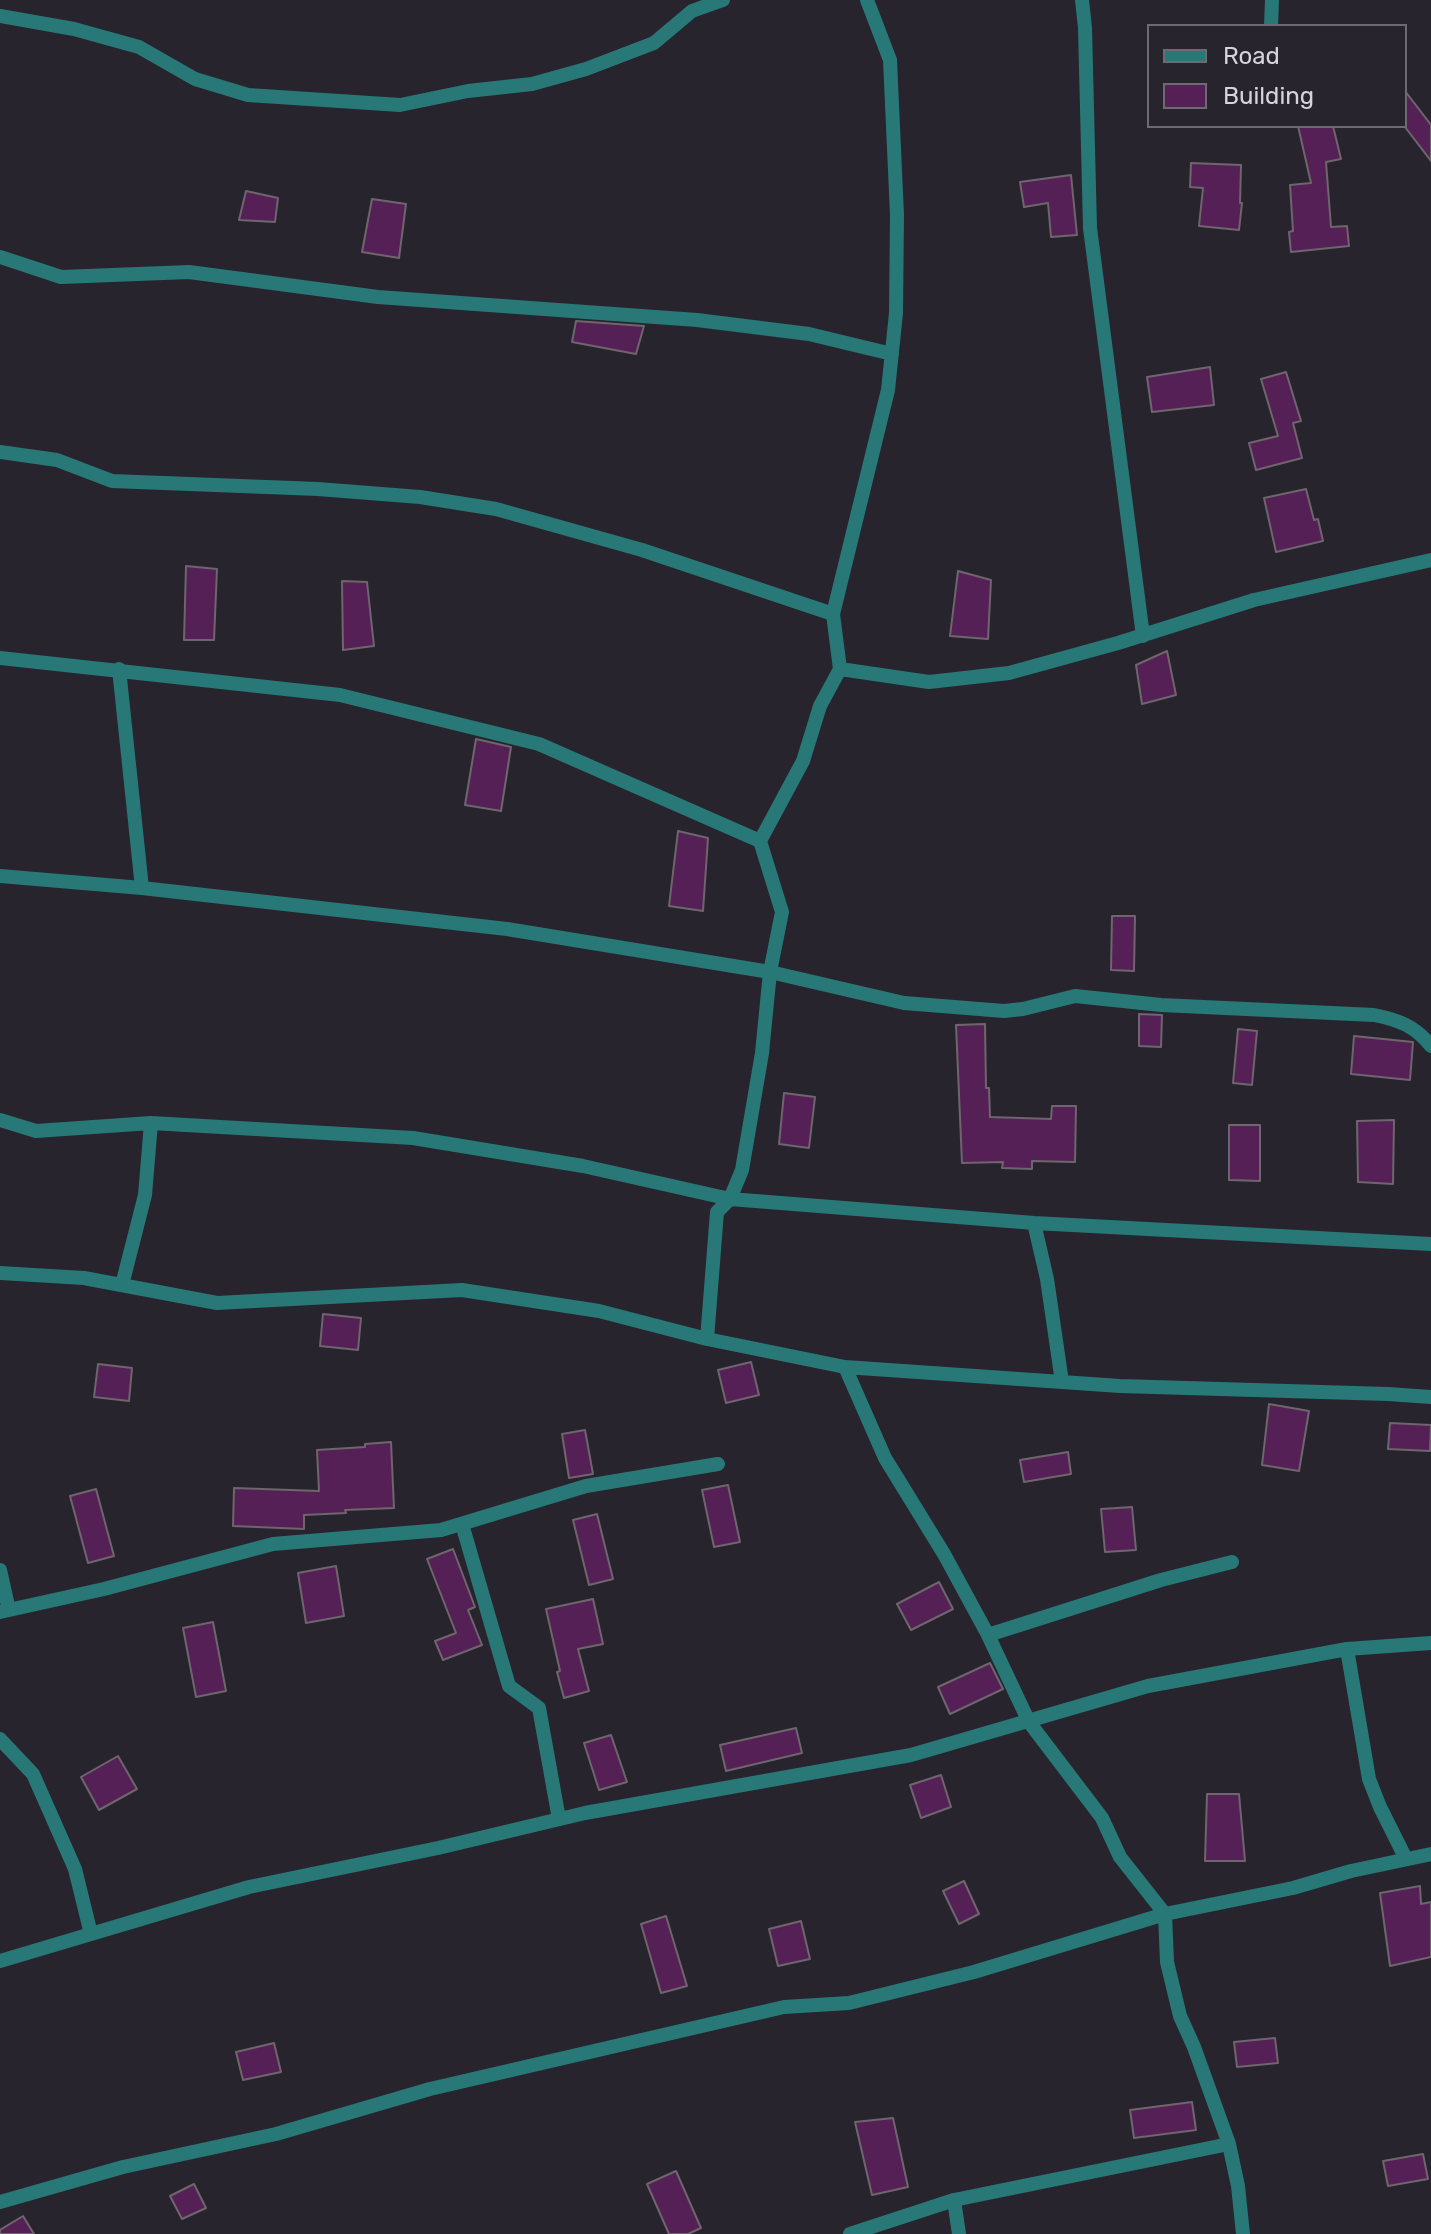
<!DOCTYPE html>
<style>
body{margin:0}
#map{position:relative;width:1431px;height:2234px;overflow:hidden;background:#27242d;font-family:Rubik,sans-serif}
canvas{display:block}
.legend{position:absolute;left:1147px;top:24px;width:260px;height:104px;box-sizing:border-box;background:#27242d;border:2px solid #6d6a72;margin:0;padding:10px 14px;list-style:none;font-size:24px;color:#d5d4da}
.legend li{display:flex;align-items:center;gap:16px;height:40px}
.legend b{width:40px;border:2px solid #6d6a72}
</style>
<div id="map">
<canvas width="1431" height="2234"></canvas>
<ul class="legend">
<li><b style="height:10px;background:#287877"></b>Road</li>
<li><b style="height:22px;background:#552056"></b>Building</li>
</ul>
</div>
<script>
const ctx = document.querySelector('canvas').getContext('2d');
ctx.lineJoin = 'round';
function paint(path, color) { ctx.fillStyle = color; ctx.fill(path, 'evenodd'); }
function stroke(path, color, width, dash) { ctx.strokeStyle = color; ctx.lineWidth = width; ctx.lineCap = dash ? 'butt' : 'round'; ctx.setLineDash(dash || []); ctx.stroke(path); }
const building = new Path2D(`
 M1405 91 1431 125V161L1405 127Z
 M1298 126H1333L1341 159 1326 162 1331 227 1347 226 1349 246 1291 252 1289 232 1293 231 1290 185 1311 183Z
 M1191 163 1241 165 1240 203H1242L1239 230 1199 226 1203 188 1190 187Z
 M1071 175 1077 235 1051 237 1048 203 1024 207 1020 182Z
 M246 191 278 198 275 222 239 220Z
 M372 199 406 204 399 258 362 252Z
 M576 321 644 326 636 354 572 342Z
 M1210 367 1214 405 1152 412 1147 377Z
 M1286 372 1301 421 1293 423 1302 458 1256 470 1249 443 1278 436 1261 379Z
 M1306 489 1314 520 1318 519 1323 541 1276 552 1264 498Z
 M186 566 217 569 214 640H184Z
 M958 571 991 580 988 639 950 636Z
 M342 581 367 582 374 646 343 650Z
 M1167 651 1176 695 1142 704 1136 665Z
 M476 739 511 747 501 811 465 805Z
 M678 831 708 838 703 911 669 906Z
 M1112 916H1135L1134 971 1111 970Z
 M1139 1014 1162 1015 1161 1047 1139 1046Z
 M985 1024 986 1088H989L990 1117 1051 1119 1052 1106H1076L1075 1162 1032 1161V1169L1002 1168 1003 1162 962 1163 956 1025Z
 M1238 1029 1257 1031 1252 1085 1233 1083Z
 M1354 1036 1413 1042 1410 1080 1351 1074Z
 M784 1093 815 1097 809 1148 779 1144Z
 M1394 1120 1393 1184 1358 1182 1357 1121Z
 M1229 1125H1260V1181L1229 1180Z
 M323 1314 361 1318 358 1350 320 1346Z
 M751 1362 759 1395 726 1403 718 1370Z
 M98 1364 132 1368 129 1401 94 1397Z
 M1269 1404 1309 1411 1299 1471 1262 1465Z
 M1390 1423 1431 1425 1430 1451 1388 1449Z
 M585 1430 593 1474 569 1478 562 1434Z
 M391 1442 394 1508 345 1510 346 1513 304 1515V1529L233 1526 234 1488 319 1491 317 1450 365 1447V1444Z
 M1068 1452 1071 1474 1024 1482 1020 1460Z
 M728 1485 740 1542 714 1547 702 1490Z
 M96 1489 114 1556 88 1563 70 1496Z
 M1132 1507 1136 1550 1105 1552 1101 1509Z
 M597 1514 613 1579 589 1585 573 1520Z
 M453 1549 475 1607 468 1610 482 1645 443 1660 435 1641 456 1633 427 1559Z
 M336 1566 344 1616 306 1623 298 1573Z
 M939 1582 953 1609 911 1630 897 1604Z
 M593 1599 603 1644 578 1649 589 1691 564 1698 557 1672 560 1671 546 1609Z
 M213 1622 226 1691 196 1697 183 1628Z
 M990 1663 1003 1689 950 1714 938 1687Z
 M796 1728 802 1753 726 1771 720 1745Z
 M611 1735 627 1782 599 1790 584 1743Z
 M118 1756 137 1789 99 1810 81 1777Z
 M941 1775 951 1807 921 1818 910 1785Z
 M1207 1794H1239L1245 1861H1205Z
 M964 1881 979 1914 959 1924 943 1891Z
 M1420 1886 1421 1904 1431 1902V1957L1390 1966 1380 1893Z
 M666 1916 687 1986 661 1993 641 1924Z
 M801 1921 810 1959 778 1966 769 1929Z
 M1275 2038 1278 2063 1237 2067 1234 2042Z
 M274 2043 281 2072 243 2080 236 2052Z
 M1192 2102 1196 2130 1134 2138 1130 2110Z
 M893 2118 908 2187 872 2195 855 2122Z
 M1423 2154 1428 2179 1388 2186 1383 2161Z
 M676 2171 701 2228 688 2234H669L647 2184Z
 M194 2184 206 2208 182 2219 170 2196Z
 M23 2216 34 2234H0V2230Z`);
const street = new Path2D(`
 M1082 0 1085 28 1090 228 1143 636
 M0 16 74 29 139 47 195 79 248 95 400 105 468 91 532 84 586 69 654 43 692 11 723 0
 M1271 26 1272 0
 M0 257 61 277 189 272 378 297 697 320 809 334 892 354
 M0 452 57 460 112 481 318 489 420 497 496 509 642 550 833 614
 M0 658 340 695 539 744 760 841
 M119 669 142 888
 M840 669 929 682 1009 673 1118 643 1254 600 1431 560
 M0 876 142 888 507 929 770 972 904 1003 1004 1011 1023 1009 1075 996 1161 1005 1374 1015C1399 1020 1415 1026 1431 1046
 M0 1120 36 1131 151 1123 413 1138 583 1166 730 1199 1034 1223 1431 1244
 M1034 1223 1047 1279 1062 1382
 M0 1273 84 1278 217 1303 462 1290 599 1311 707 1339 845 1367 1120 1386 1388 1394 1431 1397
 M122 1285 145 1195 151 1123
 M707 1339 717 1212 730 1199 742 1170 762 1053 770 972 782 912 760 841 803 761 820 706 840 669 833 614 888 390 896 313 897 215 890 60 867 0
 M845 1367 885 1458 944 1554 988 1635 1029 1722 1102 1818 1120 1857 1165 1914 1167 1962 1180 2016 1194 2047 1229 2144 1238 2186 1243 2234
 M462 1524 509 1686 539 1708 559 1819
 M0 1570 9 1610
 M0 1612 104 1589 273 1544 441 1530 586 1486 718 1464
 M988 1635 1161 1580 1232 1562
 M1347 1649 1369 1779 1380 1807 1406 1859
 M0 1739 33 1774 75 1869 91 1934
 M0 1961 249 1887 438 1848 585 1813 911 1755 1148 1686 1347 1649 1431 1643
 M954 2200 959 2234
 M0 2202 123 2167 276 2134 430 2089 784 2007 849 2003 974 1972 1165 1914 1293 1888 1351 1871 1431 1854
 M850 2234 954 2200 1229 2144`);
paint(building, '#552056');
stroke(building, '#6e656d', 2);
stroke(street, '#287877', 14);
</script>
